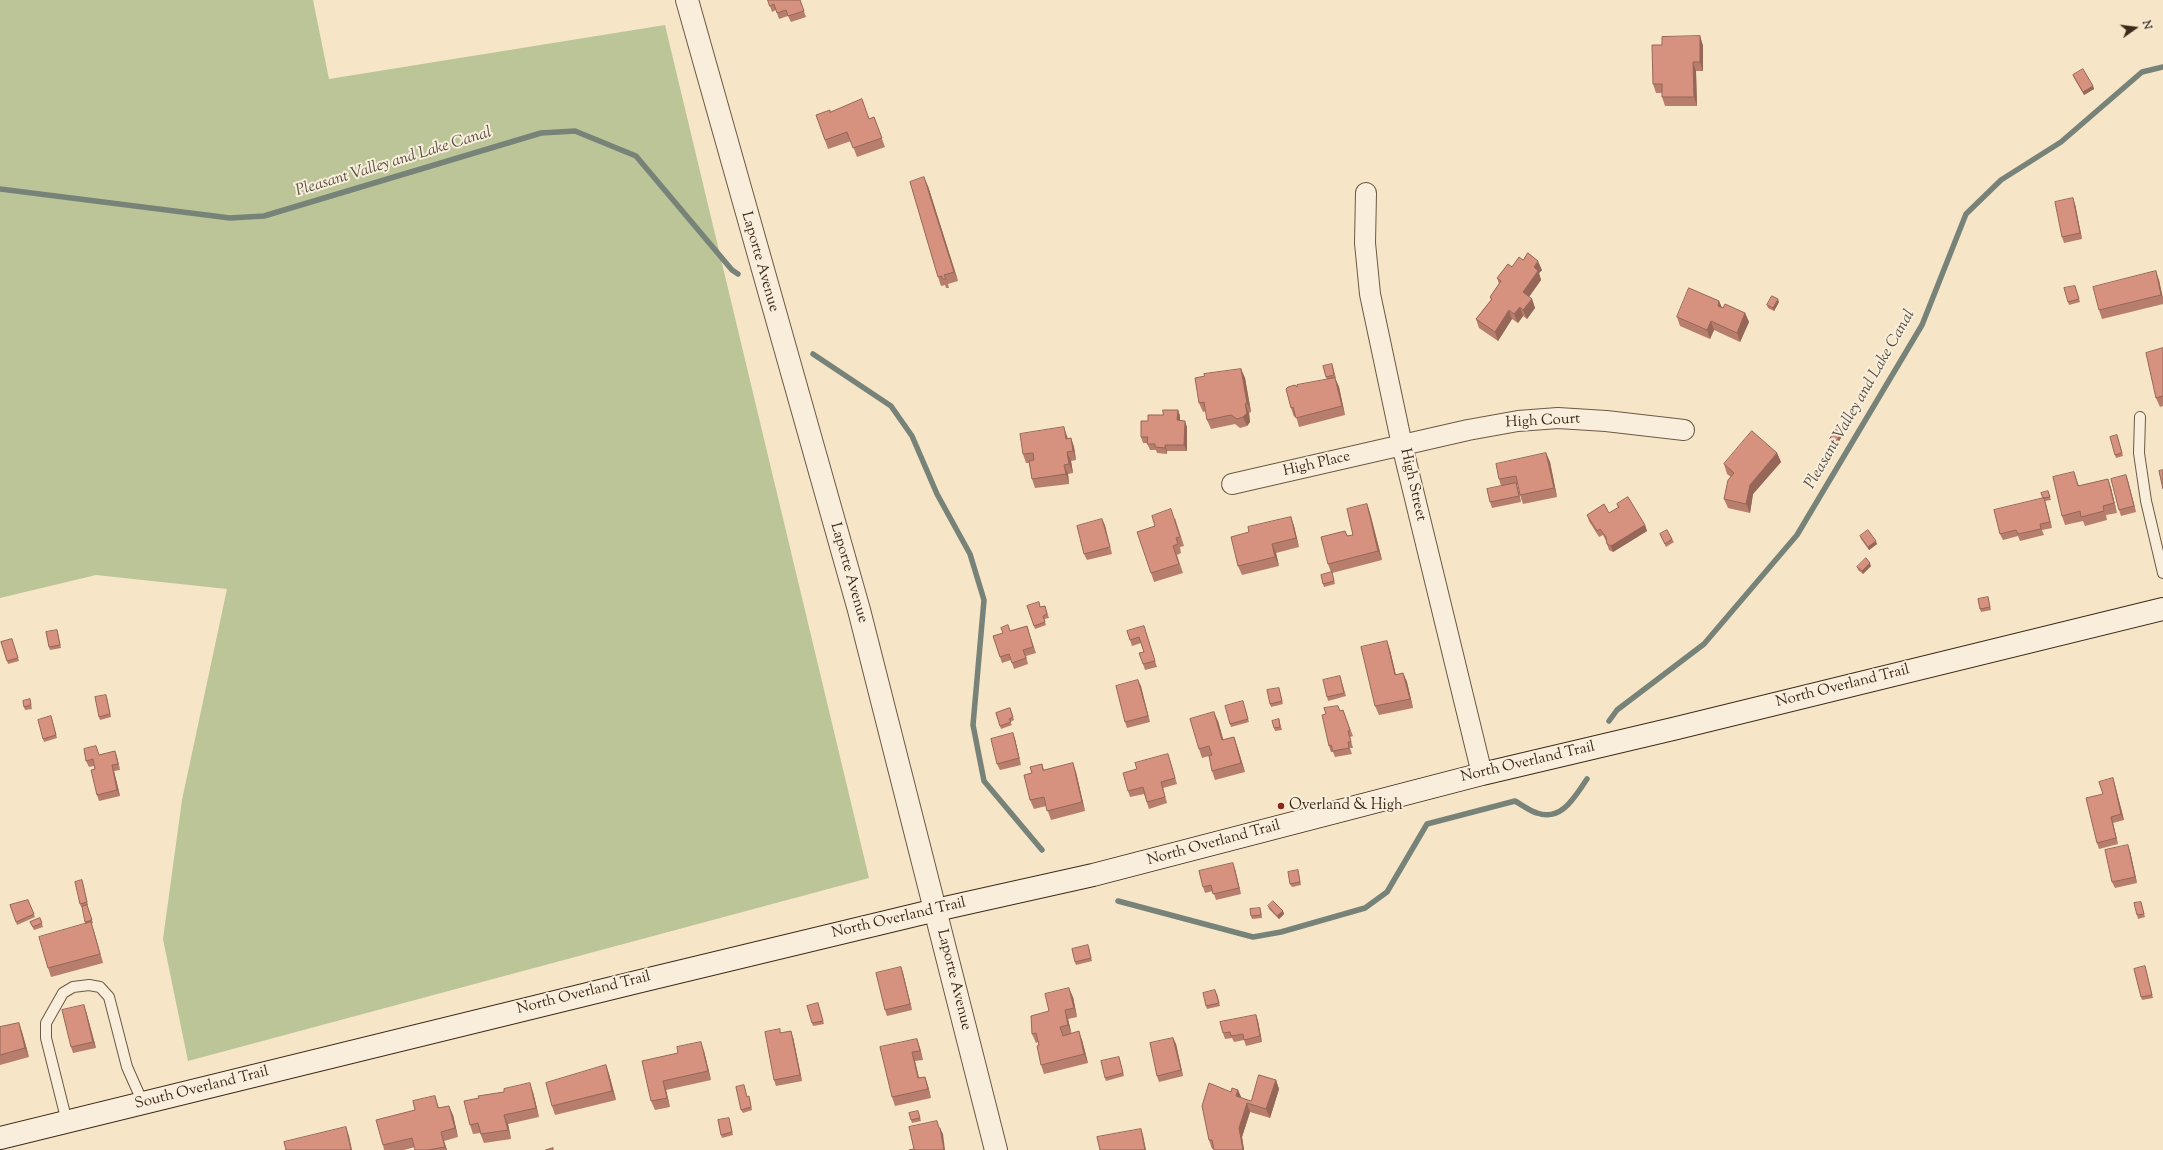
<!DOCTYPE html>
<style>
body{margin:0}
#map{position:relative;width:2163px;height:1150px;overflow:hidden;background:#f6e5c7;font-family:"Sorts Mill Goudy",serif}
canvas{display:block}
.north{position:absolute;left:2115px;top:8px;width:40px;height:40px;-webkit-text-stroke:3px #f9eedb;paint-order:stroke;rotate:76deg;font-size:11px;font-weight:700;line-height:16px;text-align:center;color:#3d2a1a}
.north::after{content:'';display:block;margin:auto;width:14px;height:18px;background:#3d2a1a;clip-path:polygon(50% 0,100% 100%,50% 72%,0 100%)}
</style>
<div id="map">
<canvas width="2163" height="1150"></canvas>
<div class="north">N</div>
</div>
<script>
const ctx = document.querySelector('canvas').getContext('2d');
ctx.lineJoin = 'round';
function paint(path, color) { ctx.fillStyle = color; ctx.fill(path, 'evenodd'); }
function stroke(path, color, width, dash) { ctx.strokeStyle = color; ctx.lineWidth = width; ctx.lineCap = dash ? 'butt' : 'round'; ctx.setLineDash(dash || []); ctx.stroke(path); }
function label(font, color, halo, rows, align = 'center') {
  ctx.font = font + ' "Sorts Mill Goudy",serif'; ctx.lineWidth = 4; ctx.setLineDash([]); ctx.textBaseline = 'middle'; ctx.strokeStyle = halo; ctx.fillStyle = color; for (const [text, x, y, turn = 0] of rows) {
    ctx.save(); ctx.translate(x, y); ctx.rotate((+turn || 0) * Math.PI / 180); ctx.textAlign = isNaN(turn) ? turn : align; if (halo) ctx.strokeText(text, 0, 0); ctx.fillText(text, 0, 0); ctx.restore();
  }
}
const green = new Path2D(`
 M0 0H313L329 79 665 25 869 878 188 1061 163 939 182 800 227 589 96 575 0 598Z`);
const stream = new Path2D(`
 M0 189 230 218 264 216 541 133 575 131 636 156 732 270 738 274
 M813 354 891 406 912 436 937 494 970 554 984 600 973 725 984 781 1042 850
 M1609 721 1617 710 1704 644 1797 535 1922 325 1966 214 2001 180 2061 142 2142 72 2163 67
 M1118 901 1253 937 1281 932 1365 908 1387 892 1427 824 1515 801C1522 805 1530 811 1537 813 1562 822 1575 796 1587 779`);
const service = new Path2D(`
 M2140 417 2139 453 2146 501 2163 573
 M67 1122 46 1038V1023L63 993 73 987 89 985 100 987 109 997 127 1067 143 1103`);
const minor = new Path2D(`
 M1366 193 1365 243 1370 294 1402 445 1482 774
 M1232 484 1468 430 1518 421 1558 418 1606 421 1684 430`);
const tertiary = new Path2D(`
 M687 0 859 610 996 1150`);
const secondary = new Path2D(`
 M0 1138 641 981 936 910 1093 875 1482 774 1677 728 2163 609`);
const wall = new Path2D(`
 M768 0H800L806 17 791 22 788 16 779 19 776 10 772 12Z
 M1700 36 1703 46V71H1696L1697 106H1665L1662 97V93H1656L1653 84 1662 45Z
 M2073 75 2093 86 2094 89 2084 95 2074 78Z
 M830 112 869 119 874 117 885 147 857 157 851 141 828 149 816 115Z
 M928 186 958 281 948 284 949 288H946L945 285 941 286 938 277Z
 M2075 204 2082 239 2064 243 2062 237Z
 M1523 260 1542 270 1539 273 1541 280 1529 297 1532 299 1535 308 1527 319 1523 316 1518 323 1512 319 1498 341 1479 328 1476 319 1491 300 1490 297 1499 284 1497 278 1512 267Z
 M2159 280 2163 298V304L2102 319 2099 310Z
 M2075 286 2080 302 2069 305 2068 302Z
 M1719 301 1722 308 1745 313 1749 322 1740 342 1714 330 1710 339 1680 326 1677 317Z
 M1779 302 1774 311 1768 308 1767 305Z
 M2163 348V406L2160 407 2156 398Z
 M1333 367 1336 378 1327 380 1326 377Z
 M1241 369 1245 378 1251 412 1249 413 1250 422 1247 426 1240 428 1235 424 1211 429 1207 420 1206 411 1203 412 1199 403Z
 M1335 378 1339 387 1345 415 1299 427 1296 416 1294 417 1291 408 1297 387Z
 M1178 410 1180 416V420L1187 427V451H1167V454L1157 453 1156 450H1150L1147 443H1143L1141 437 1148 421 1163 415Z
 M1842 431 1843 434 1837 445 1831 442 1830 439Z
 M2117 435 2123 456 2116 458 2115 455Z
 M1067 436 1068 439 1071 438 1074 447 1076 460 1071 461 1073 473 1068 474 1069 484 1035 488 1032 479 1029 463H1026L1023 454Z
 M1546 453 1550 462 1557 497 1523 504 1520 495 1518 485H1517L1521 502 1492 508 1490 502 1501 486 1499 479Z
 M1777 453 1781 462 1753 494 1750 513 1728 508 1724 499 1731 477 1727 474 1724 464Z
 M2074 472 2079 486 2108 479 2111 488 2117 513 2106 515 2107 520 2085 526 2083 521 2065 525 2062 516Z
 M2126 475 2128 481 2136 512 2121 516 2119 510Z
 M2048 491 2051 500 2045 501 2052 528 2042 530 2044 535 2020 541 2018 536 2003 540 2000 534 2043 498Z
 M1367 504 1370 513 1382 560 1332 573 1335 584 1324 587 1323 584 1331 572 1328 564 1345 531 1347 536 1353 535Z
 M1617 504 1645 525 1647 531 1613 552 1609 550 1606 541 1603 535 1599 537 1589 521 1587 515 1609 513 1618 508Z
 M1291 517 1294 526 1299 547 1276 553 1279 566 1242 575 1238 566 1249 532Z
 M1175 518 1184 546 1180 547 1181 553 1177 555 1183 573 1154 582 1151 573 1155 526Z
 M1102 519 1112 554 1087 560 1084 554Z
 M1660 534 1672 539 1674 542 1666 547Z
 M1860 536 1877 544 1869 550 1861 539Z
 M1871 566 1863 574 1858 570 1857 567Z
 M1988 597 1991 610 1981 612 1980 609Z
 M1027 606 1040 607 1045 606 1049 618 1044 619 1046 625 1035 629Z
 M1027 626 1036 653 1026 656 1028 664 1014 669 1011 660 1002 663 993 636Z
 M1144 626 1157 667 1145 670 1143 664 1144 652 1141 643 1132 646 1130 640Z
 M58 633 61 648 50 650 49 647Z
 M12 639 19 661 8 664 1 642Z
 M1387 641 1390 650 1396 675 1403 673 1407 682 1413 708 1379 715 1375 706Z
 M1341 679 1346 696 1328 701 1327 697Z
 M1138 680 1150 722 1127 728 1125 722Z
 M1279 688 1283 704 1271 707 1270 704Z
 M107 698 111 717 100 720 99 717Z
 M30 699 32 709 25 710 24 707Z
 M1244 705 1249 722 1231 727 1230 724Z
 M1010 708 1014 720 1010 722 1012 725 1001 729 996 713Z
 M1343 710 1353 736 1350 737 1353 748H1350L1352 754 1335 757 1333 752H1331L1329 746 1340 711Z
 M52 719 57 738 44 742 43 739Z
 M1279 719 1282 730 1275 731 1274 728Z
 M1218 721 1223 740 1234 737 1237 746 1245 772 1215 780 1212 771 1209 756 1202 758 1199 749Z
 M1013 733 1015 739 1021 765 1000 770 997 764Z
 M115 751 117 757 120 770 114 771 120 796 99 801 97 795 94 766 89 767 86 761 99 755Z
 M1170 760 1177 784 1163 788 1167 803 1149 809 1144 794 1130 797 1128 791Z
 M1042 764 1044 770 1076 772 1085 811 1051 820 1046 806 1034 809 1030 800 1032 773Z
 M2113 778 2115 785 2124 820 2113 823 2118 844 2099 849 2097 843 2103 794Z
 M2130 851 2137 883 2115 888 2112 882Z
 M1235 869 1241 894 1216 900 1213 891 1205 893 1203 887Z
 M1298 870 1301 885 1292 887 1290 884Z
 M83 883 88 905H87L93 923 91 924 103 963 51 977 48 968 85 924V922L86 906 81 907 80 904Z
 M28 900 35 917 17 925 10 905Z
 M2141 902 2145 917 2138 919 2137 915Z
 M1268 906 1283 911 1284 914 1279 919 1269 909Z
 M1261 911 1262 918 1252 919 1251 916Z
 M40 918 43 927 34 930 30 922Z
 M1089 948 1092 961 1076 965 1075 962Z
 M901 967 903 973 912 1010 887 1016 885 1010Z
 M2146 969 2153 998 2142 1000 2141 997Z
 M1217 993 1220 1006 1207 1009 1206 1006Z
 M1073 997 1077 1017 1068 1019 1071 1033 1082 1040 1088 1063 1044 1074 1041 1065 1038 1042 1036 1043 1032 1034 1049 1011Z
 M818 1003 824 1024 813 1026 812 1023Z
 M86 1011 96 1048 73 1053 71 1047Z
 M1256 1015 1258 1021 1262 1042 1246 1046 1244 1040 1234 1042 1232 1038 1225 1039 1223 1033Z
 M19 1023 22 1032 29 1057 0 1065V1027Z
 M793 1037 802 1081 776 1086 774 1080Z
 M1173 1038 1176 1044 1183 1076 1159 1082 1157 1076Z
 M917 1039 920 1048 923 1060 915 1061 919 1078 925 1077 928 1086 931 1098 895 1106 892 1097Z
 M704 1051 711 1080 666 1090 670 1107 655 1110 651 1101 678 1053Z
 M1119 1057 1124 1076 1106 1081 1105 1078Z
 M606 1065 609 1074 616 1100 555 1115 552 1106Z
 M1276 1080 1279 1089 1270 1118 1250 1112 1242 1137 1244 1150 1212 1149 1209 1140 1231 1092 1238 1090 1241 1098 1251 1101Z
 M745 1088 747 1097 750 1099 752 1110 743 1113 741 1110Z
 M533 1092 539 1117 508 1124 511 1139 484 1143 480 1133 473 1134 470 1125Z
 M435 1096 439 1108 453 1115 458 1137 444 1141 447 1150H415V1147L404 1150H384L383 1145 415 1110Z
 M919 1114 921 1121 912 1123 911 1120Z
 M730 1121 733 1135 722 1138 721 1135Z`);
const shadedWall = new Path2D(`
 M1700 36 1703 46V71L1700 62Z
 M1693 62 1696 71 1697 106 1694 97Z
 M2093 86 2094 89 2084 95 2083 92Z
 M924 177 928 186 958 281 954 272Z
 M2073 198 2075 204 2082 239 2080 233Z
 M1538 261 1542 270 1539 273 1541 280 1526 301 1523 292 1534 267Z
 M2156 271 2159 280 2163 300 2161 295Z
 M1532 299 1535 308 1527 319 1523 310Z
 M1778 299 1779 302 1774 311 1773 308Z
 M1719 301 1723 310 1718 306Z
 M1520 307 1523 316 1518 323 1514 314Z
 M1509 310 1512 319 1498 341 1495 332Z
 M1745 313 1749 322 1740 342 1737 333Z
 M1711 321 1714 330 1710 339 1707 330Z
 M1241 369 1245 378 1251 412 1247 403Z
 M1335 378 1339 387 1345 415 1342 406Z
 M1245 404 1249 413 1250 422 1247 426 1243 417Z
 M1178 410 1180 416V426L1177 420Z
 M1185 421 1187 427V451L1184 445Z
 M1064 427 1067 436 1069 448 1066 439Z
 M1842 431 1843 434 1837 445 1836 442Z
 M1071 438 1074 447 1076 460 1073 451Z
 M1165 445 1167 451V454L1165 448Z
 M1067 452 1071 461 1073 473 1069 464Z
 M1546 453 1550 462 1557 497 1554 488Z
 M1777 453 1781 462 1753 494 1750 513 1746 504 1750 485Z
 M1064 465 1068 474 1069 484 1066 474Z
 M2126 475 2128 481 2136 512 2134 506Z
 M2108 479 2111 488 2117 513 2114 503Z
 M1516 483 1518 489 1521 502 1519 496Z
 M2044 498 2046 504 2052 528 2050 522Z
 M1367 504 1370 513 1382 560 1378 551Z
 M1291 517 1294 526 1299 547 1296 538Z
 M1102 519 1105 525 1112 554Z
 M1645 525 1647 531 1613 552 1611 546Z
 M1876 541 1877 544 1869 550 1868 547Z
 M1272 544 1276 553 1279 566 1275 557Z
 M1870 563 1871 566 1863 574 1862 571Z
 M1387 641 1390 650 1398 684 1395 675Z
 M1403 673 1407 682 1413 708 1410 699Z
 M1138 680 1141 686 1150 722 1148 716Z
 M1214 712 1218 721 1226 749 1222 740Z
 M1013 733 1015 739 1021 765 1019 758Z
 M1234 737 1237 746 1245 772 1241 763Z
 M115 751 117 757 120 770 118 764Z
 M1073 763 1076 772 1085 811 1082 802Z
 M112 765 114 771 120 796 117 790Z
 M2113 778 2115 785 2124 820 2121 814Z
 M2111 817 2113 823 2118 844 2116 838Z
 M2128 845 2130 851 2137 883 2135 877Z
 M1233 863 1235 869 1241 894 1239 888Z
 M1283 911 1284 914 1279 919 1277 916Z
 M91 922 94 931 103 963 100 954Z
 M901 967 903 973 912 1010 910 1004Z
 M1069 988 1073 997 1077 1017 1074 1008Z
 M84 1005 86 1011 96 1048 93 1042Z
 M1065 1010 1068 1019 1072 1035 1068 1025Z
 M1256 1015 1258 1021 1262 1042 1260 1036Z
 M19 1023 22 1032 29 1057 25 1048Z
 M791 1031 793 1037 802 1081 800 1075Z
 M1079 1031 1082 1040 1088 1063 1084 1054Z
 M1173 1038 1176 1044 1183 1076 1181 1070Z
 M917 1039 920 1048 923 1060 920 1051Z
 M701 1042 704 1051 711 1080 708 1071Z
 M912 1052 915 1061 921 1087 918 1078Z
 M606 1065 609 1074 616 1100 612 1091Z
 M925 1077 928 1086 931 1098 928 1089Z
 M1276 1080 1279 1089 1270 1118 1266 1109Z
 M663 1081 666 1090 670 1107 667 1098Z
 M530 1083 533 1092 539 1117 536 1108Z
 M1238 1090 1242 1099 1236 1096Z
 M1247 1103 1250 1112 1242 1137 1244 1150H1243L1239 1128Z
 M449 1106 453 1115 458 1137 455 1128Z
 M504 1115 508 1124 511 1139 508 1130Z
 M346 1127 349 1136 352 1150H351Z
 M940 1128 943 1134 945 1150H944Z
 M1141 1129 1143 1135 1146 1150H1145Z
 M441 1132 447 1150H446L445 1147Z`);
const building = new Path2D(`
 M768 0H800L804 11 788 16 786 10 777 13 774 4 770 6Z
 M1700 36V62H1693L1694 97H1662V84H1653L1652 45H1662V37Z
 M2083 69 2093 86 2083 92 2073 75Z
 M862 99 869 119 874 117 882 138 853 148 847 132 825 140 816 115 830 110V112Z
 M924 177 954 272 944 275 946 279H942V276L938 277 910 182Z
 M2073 198 2080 233 2062 237 2055 202Z
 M1528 253 1538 261 1534 267 1538 271 1523 292 1532 299 1523 310 1520 307 1514 314 1509 310 1495 332 1476 319 1492 299 1490 297 1501 281 1497 278 1508 264 1512 267 1519 257 1523 260Z
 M2156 271 2161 295 2099 310 2093 287Z
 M2075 286 2079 299 2068 302 2064 288Z
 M1689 288 1719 301 1718 306 1723 308 1725 304 1745 313 1737 333 1711 321 1707 330 1677 317Z
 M1772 296 1778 299 1773 308 1767 305Z
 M2163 348V396L2156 398 2146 353Z
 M1332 364 1334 375 1326 377 1323 366Z
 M1241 369 1247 403 1245 404 1247 413 1243 417 1237 419 1231 415 1207 420 1204 402 1199 403 1195 378 1205 376 1204 374Z
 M1335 378 1342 406 1296 418 1293 407 1291 408 1286 389 1288 387 1295 385 1297 387V385Z
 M1163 410H1178L1177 420 1185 421 1184 445H1165V448L1155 447V444H1147L1148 437H1141V421H1148V415H1163Z
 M1064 427 1066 439 1071 438 1073 451 1067 452 1069 464 1064 465 1066 474 1032 479 1029 461 1034 460 1033 453 1023 454 1020 434Z
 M1837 428 1842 431 1836 442 1830 439Z
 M1752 431 1777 453 1750 485 1746 504 1724 499 1728 480 1734 473 1724 464Z
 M2117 435 2122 453 2115 455 2110 437Z
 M1546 453 1554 488 1520 495 1516 476 1499 479 1496 464Z
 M2163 470V489L2159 471Z
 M2074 472 2078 486 2108 479 2114 503 2103 506 2104 511 2081 517 2080 511 2062 516 2053 477Z
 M2126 475 2134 506 2119 510 2111 479Z
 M1516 483 1519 496 1490 502 1487 489Z
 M2048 491 2050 497 2044 498H2043L2041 493Z
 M1628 497 1645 525 1611 546 1607 544 1606 537 1600 529 1597 531 1587 515 1604 504 1609 513 1619 507 1617 504Z
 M2044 498 2050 522 2040 524 2041 529 2018 534 2016 530 2000 534 1994 510Z
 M1367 504 1378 551 1328 564 1321 537 1345 531 1347 536 1353 535 1347 509Z
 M1171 509 1180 537 1176 538 1178 544 1173 546 1179 564 1151 573 1137 532 1155 526 1152 516Z
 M1291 517 1296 538 1272 544 1275 557 1238 566 1231 537 1249 532 1248 527Z
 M1102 519 1110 547 1084 554 1077 526Z
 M1667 530 1672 539 1665 544 1660 534Z
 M1868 530 1876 541 1868 547 1860 536Z
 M1866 558 1870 563 1862 571 1857 567Z
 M1332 572 1334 581 1323 584 1321 575Z
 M1988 597 1990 607 1980 609 1978 599Z
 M1039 602 1040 607 1045 606 1047 614 1043 616 1045 622 1034 626 1027 606Z
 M1008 625 1010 631 1027 626 1033 647 1023 650 1026 658 1012 663 1009 654 1000 657 993 636 1003 633 1001 628Z
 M1144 626 1155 661 1143 664 1139 653 1144 652 1139 637 1130 640 1127 631Z
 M57 630 60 645 49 647 46 632Z
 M12 639 18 658 7 661 1 642Z
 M1387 641 1395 675 1403 673 1410 699 1375 706 1361 647Z
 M1340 676 1344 693 1327 697 1323 680Z
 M1138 680 1148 716 1125 722 1116 686Z
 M1279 688 1282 701 1270 704 1267 690Z
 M106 695 110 714 99 717 95 697Z
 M30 699 31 705 24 707 23 701Z
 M1243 701 1248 719 1230 724 1225 706Z
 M1338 706 1340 711 1343 710 1350 730 1348 731 1351 742H1348L1349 748 1333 751 1331 745 1329 746 1322 715 1326 714 1324 708Z
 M1010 708 1013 717 1009 719 1011 722 1000 726 996 713Z
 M1214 712 1222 740 1234 737 1241 763 1212 771 1209 756 1212 755 1209 746 1199 749 1190 719Z
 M51 716 56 735 43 739 38 720Z
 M1279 719 1280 727 1274 728 1272 721Z
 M1013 733 1019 758 997 764 991 739Z
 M96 746 99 755 115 751 118 764 112 765 117 790 97 795 91 770 95 769 93 759 86 761 84 749Z
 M1168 754 1175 778 1161 782 1165 797 1147 802 1143 787 1128 791 1123 773 1137 769 1135 763Z
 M1073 763 1082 802 1047 811 1044 797 1030 800 1024 775 1032 773 1030 767 1042 764 1043 770Z
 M2113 778 2121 814 2111 817 2116 838 2097 843 2086 798 2103 794 2099 782Z
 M2128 845 2135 877 2112 882 2105 850Z
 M1233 863 1239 888 1213 894 1211 885 1203 887 1199 871Z
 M1298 870 1300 882 1290 884 1288 872Z
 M82 880 87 902 80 904 75 882Z
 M28 900 34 914 16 922 10 905Z
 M1273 901 1283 911 1277 916 1268 906Z
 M2141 902 2144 914 2137 915 2134 903Z
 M87 905 92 920 85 922 82 907Z
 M1260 908 1261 915 1251 916 1250 909Z
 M40 918 42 923 33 927 30 922Z
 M91 922 100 954 48 968 39 937Z
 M1088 945 1091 958 1075 962 1072 949Z
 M2145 966 2152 995 2141 997 2134 969Z
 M901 967 910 1004 885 1010 876 973Z
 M1069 988 1074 1008 1065 1010 1068 1025 1060 1027 1063 1036 1079 1031 1084 1054 1041 1065 1037 1046 1039 1045 1036 1033 1032 1034 1031 1016 1049 1011 1045 994Z
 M1215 990 1219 1003 1206 1006 1203 993Z
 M818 1003 823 1021 812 1023 807 1006Z
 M84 1005 93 1042 71 1047 62 1010Z
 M1256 1015 1260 1036 1244 1040 1243 1034 1231 1036 1230 1032 1223 1033 1220 1022Z
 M19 1023 25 1048 0 1055V1027Z
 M780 1029V1033L791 1031 800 1075 774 1080 765 1032Z
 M1173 1038 1181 1070 1157 1076 1150 1043Z
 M917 1039 920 1051 912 1052 918 1078 925 1077 928 1089 892 1097 880 1047Z
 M701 1042 708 1071 663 1081 667 1098 651 1101 642 1061 678 1053 677 1047Z
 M1119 1057 1123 1073 1105 1078 1101 1061Z
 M606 1065 612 1091 552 1106 546 1083Z
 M1259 1075 1276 1080 1266 1109 1247 1103 1239 1128 1243 1150H1214L1212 1140H1209L1202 1106 1209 1083 1231 1092 1232 1088 1238 1090 1236 1096 1251 1101Z
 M530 1083 536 1108 504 1115 508 1130 481 1134 478 1123 470 1125 464 1101 479 1098 478 1096 504 1092V1089Z
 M744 1085 747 1097 749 1096 751 1107 741 1110 736 1087Z
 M435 1096 438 1108 449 1106 455 1128 441 1132 445 1147 428 1150H415L412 1138 383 1145 376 1120 415 1110 413 1101Z
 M918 1111 920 1118 911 1120 909 1113Z
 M729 1118 732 1132 721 1135 718 1120Z
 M937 1121 939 1128H940L944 1150H909L914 1149 909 1127Z
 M346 1127 351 1150H286L284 1142Z
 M1141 1129 1145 1150H1100L1097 1137Z
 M553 1148V1150H546Z`);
const markers = [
 [1281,806,4,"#8f2418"]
];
const streetNames = [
 ["Laporte Avenue",759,262,74],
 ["High Court",1543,422,-3],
 ["High Place",1317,465,-13],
 ["High Street",1412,485,77],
 ["Laporte Avenue",848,573,74],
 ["North Overland Trail",1843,687,-14],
 ["North Overland Trail",1528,763,-13],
 ["North Overland Trail",1214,844,-15],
 ["North Overland Trail",899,919,-13],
 ["Laporte Avenue",953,980,76],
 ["North Overland Trail",584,994,-14],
 ["South Overland Trail",202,1089,-14]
];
const poiNames = [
 ["Overland & High",1289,806]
];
const waterNames = [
 ["Pleasant Valley and Lake Canal",394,163,-17],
 ["Pleasant Valley and Lake Canal",1861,400,-60]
];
paint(green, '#bbc597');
stroke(stream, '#778379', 5.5);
stroke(service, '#6b5945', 12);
stroke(minor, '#6b5945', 22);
stroke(tertiary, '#6b5945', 24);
stroke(secondary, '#3d2a1a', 24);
stroke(service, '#f9eedb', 10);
stroke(minor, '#f9eedb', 20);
stroke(tertiary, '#f9eedb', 22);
stroke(secondary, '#f9eedb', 22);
paint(wall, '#b87e6d');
paint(shadedWall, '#966659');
paint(building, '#d6927f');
stroke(building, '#966659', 1);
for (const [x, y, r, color] of markers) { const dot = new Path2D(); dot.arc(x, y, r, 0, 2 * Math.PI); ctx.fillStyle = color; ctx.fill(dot); stroke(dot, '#f9eedb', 1.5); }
label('15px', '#3d2a1a', '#f9eedb', streetNames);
label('15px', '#3d2a1a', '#f9eedb', poiNames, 'left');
label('italic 16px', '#554f42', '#f9eedb', waterNames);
</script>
